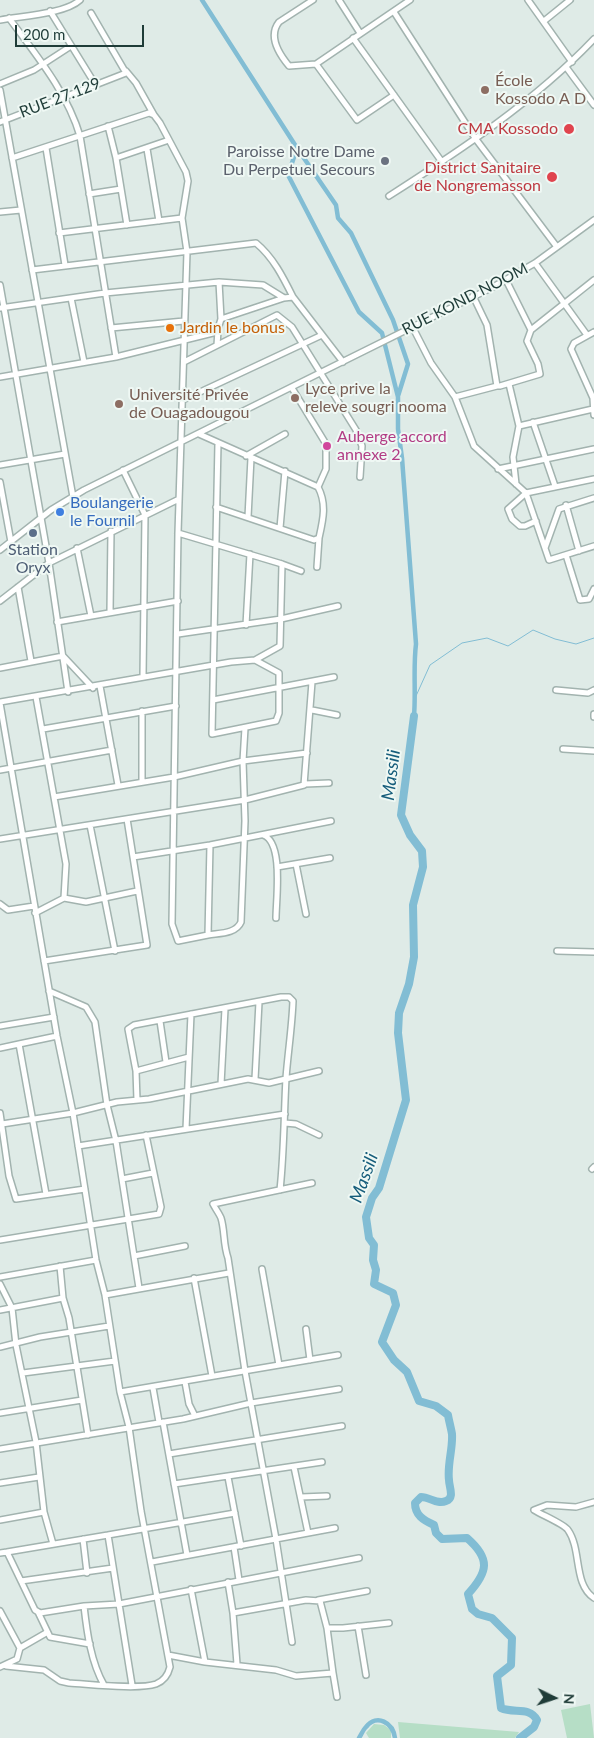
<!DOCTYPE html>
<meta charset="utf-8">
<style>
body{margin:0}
#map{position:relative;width:594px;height:1738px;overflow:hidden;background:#dfebe7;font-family:Lato,sans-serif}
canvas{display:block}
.north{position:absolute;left:529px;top:1673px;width:50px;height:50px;-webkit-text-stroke:4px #eff8f4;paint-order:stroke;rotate:94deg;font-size:14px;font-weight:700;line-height:20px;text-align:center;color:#1f3c38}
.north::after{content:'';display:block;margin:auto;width:18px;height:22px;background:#1f3c38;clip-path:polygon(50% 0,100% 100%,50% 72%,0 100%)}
.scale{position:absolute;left:15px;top:25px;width:129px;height:22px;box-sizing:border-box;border:2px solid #1f3c38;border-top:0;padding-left:6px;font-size:15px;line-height:18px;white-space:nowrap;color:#1f3c38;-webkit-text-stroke:4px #eff8f4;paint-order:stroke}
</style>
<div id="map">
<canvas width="594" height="1738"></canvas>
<div class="north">N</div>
<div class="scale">200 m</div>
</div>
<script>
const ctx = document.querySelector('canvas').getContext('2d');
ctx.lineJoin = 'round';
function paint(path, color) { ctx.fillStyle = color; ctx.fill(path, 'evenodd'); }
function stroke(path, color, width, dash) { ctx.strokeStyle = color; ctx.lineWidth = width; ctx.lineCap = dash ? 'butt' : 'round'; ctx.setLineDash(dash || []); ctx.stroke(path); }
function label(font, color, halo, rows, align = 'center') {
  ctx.font = font + ' Lato,sans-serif'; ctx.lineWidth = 4; ctx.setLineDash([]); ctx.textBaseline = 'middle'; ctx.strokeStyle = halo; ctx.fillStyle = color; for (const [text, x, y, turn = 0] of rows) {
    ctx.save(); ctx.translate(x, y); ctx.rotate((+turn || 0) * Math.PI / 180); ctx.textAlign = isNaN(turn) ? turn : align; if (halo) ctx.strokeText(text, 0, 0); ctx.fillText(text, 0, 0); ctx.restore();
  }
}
const green = new Path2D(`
 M590 1704 594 1738H567L561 1710Z
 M398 1722 519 1732 515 1738H400Z
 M374 1724 384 1725 391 1730V1738H369L366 1733Z`);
const stream = new Path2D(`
 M416 696 430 665 462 643 487 638 508 646 533 630 555 639 576 644 594 638`);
const canal = new Path2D(`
 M202 0 297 148 288 175 359 312 382 333 398 397V429L402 458 416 644C413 668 416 692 414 716
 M297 148 336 205 338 218 351 233 393 320 408 364 398 396
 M359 1738C361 1735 363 1730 366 1727 377 1713 393 1723 395 1738`);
const river = new Path2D(`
 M414 716 401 815 410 835 422 851 423 867 413 905 414 957 409 984 399 1013 398 1033 406 1100 379 1188 372 1198 366 1217 369 1238 374 1245 373 1260 376 1270 374 1284 393 1293 396 1305 382 1342 394 1360 407 1372 419 1401 436 1406 448 1415C449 1421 451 1428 452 1434 453 1449 447 1465 449 1480 449 1487 455 1498 446 1501 437 1505 430 1497 421 1497L415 1503C415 1515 423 1520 434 1525L436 1533 442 1539 467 1538C491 1559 488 1572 468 1594L472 1609 478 1614 492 1618 512 1638 511 1665 497 1676 501 1708C514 1714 529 1706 537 1720L534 1727 520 1738`);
const minor = new Path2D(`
 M313 0 279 22C268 36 279 54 289 66L316 64 410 0
 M339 0 360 33
 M528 0 572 62
 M50 11 95 84
 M394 12 475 138 557 247
 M9 18C36 55 67 92 80 136L116 357
 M0 20C21 16 65 14 80 0
 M544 21 570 0
 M353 38 442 162
 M316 64 357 120 394 95
 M566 67 594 105
 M126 71 136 83 154 115
 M0 84 34 70 71 46
 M0 90 73 497
 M0 122 126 73 91 13
 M108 126 116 158 127 225
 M46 148 65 265
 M147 149 159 221
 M12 158 149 113 154 115 160 123 186 172 188 181 182 218 187 252 178 533 172 924 178 941 208 935 210 845
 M116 158 169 140
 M89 194 121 189
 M389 196C461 150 535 101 594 39
 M0 212 21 210
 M59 233 182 218
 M535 263 587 335
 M32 270 256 243C273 257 283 277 293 297
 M506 280 531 330
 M0 285 49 563 68 692
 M473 296 487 325 497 386H500L540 374 538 364 527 341 531 330 594 280
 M71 298 84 362
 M0 308 105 293 219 282 263 285 284 298 293 297 343 362
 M221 319 284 298
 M412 326 431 363 455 397 474 446 526 493 549 560 594 546
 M111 328 184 321
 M594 332 574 343 571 349 593 398 594 415
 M217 345 218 331
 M184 362 271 318 277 315 292 327 356 430 362 446 360 477
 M0 377 116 357 217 332 221 319 219 282
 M509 384 519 426 593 409
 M292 388 326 444V469L318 487
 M455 397 497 386
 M183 400 322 335
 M533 422 555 486
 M199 434 318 487C327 504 323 520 319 538L314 540 216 507
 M246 456 285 434
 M0 465 65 454
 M498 469 594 449
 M123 470 145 515 143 677
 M0 482 11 542
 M516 484 513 457 519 426
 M566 505 579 551
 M248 517 251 458
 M536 521 525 526H520L512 519 508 509 526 493 594 479
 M280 528 285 471
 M178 533 282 564 280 646 255 660
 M77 548 91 616
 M545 548 559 509 594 498
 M0 550 51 510 84 490 493 287 535 263 594 220
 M566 555 580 600 589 599 594 589
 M282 564 301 571
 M317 567 319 538
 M18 587 31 661
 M0 601 49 563 179 499
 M110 612 111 531
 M57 622 178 601
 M246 625 250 554
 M178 634 281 619 338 606
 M0 668 63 656 93 688
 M100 686 118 785
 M556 690 588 693 594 690
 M36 697 66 864 64 898
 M213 700 334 677
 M0 702 231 662 255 660 279 673V713L276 721 212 734 218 443
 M0 703 57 1036 73 1113 96 1260 105 1295 120 1392 129 1427 141 1511 170 1667C168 1675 164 1681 156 1684 138 1690 89 1684 69 1683L60 1681 44 1670 6 1666
 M312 710 337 715
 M594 714V717
 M43 729 176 706
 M563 749 594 751
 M0 770 112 750
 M142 782V711
 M305 784 329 783
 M54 797 174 777 243 761 307 753
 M90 825 115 951
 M263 835C284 842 276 899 276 918
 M0 839 245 800 304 785 312 682
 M133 857 210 845 331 821
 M296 864 306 914
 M277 867 330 858
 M0 904 8 910 34 906
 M35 913 64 898 86 902 137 891
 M208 935C219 933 236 934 241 922L245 821 243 761 245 728
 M557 951 594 952
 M44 961 147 945 127 819
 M49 991 86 1007 95 1022 107 1105 116 1141 139 1288
 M160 1021 166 1062
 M0 1026 54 1017
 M0 1048 19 1044
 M136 1071 128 1029 134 1025 281 997H289L293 1001C292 1027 288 1052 286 1078 284 1116 284 1153 280 1190
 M255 1079 259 1002
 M221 1084 225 1009
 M137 1100 136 1071 189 1057
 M0 1113 9 1176 16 1199 85 1189
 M285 1123 296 1124 319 1135
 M2 1124 73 1113 117 1102 149 1099 248 1079 269 1083 319 1071
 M186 1129 191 1014
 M78 1146 285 1114
 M592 1169 594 1167
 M122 1179 153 1173
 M46 1194 19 1044 57 1036
 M0 1240 159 1214 161 1207 146 1135
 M134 1256 185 1246
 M262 1269 279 1365
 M0 1277 96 1260
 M194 1278 212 1376
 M0 1284 12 1308 16 1345 36 1442 44 1512 53 1544
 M105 1295 229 1273
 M63 1298 69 1318 88 1435
 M0 1310 63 1298 60 1266
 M306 1329 310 1360
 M0 1347 40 1337 109 1326
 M23 1373 115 1361
 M185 1382 189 1404 195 1416
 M153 1388 159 1422
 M120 1392 338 1355
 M0 1413 82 1400
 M163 1422 187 1555
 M0 1449 183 1419 251 1403 339 1389
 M169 1454 342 1426
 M294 1467 308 1533
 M228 1477 241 1546
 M0 1483 39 1477
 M174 1484 322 1462
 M301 1497 327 1496
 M594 1502 576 1507 547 1505 534 1510C542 1515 564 1524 568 1530 582 1550 573 1584 594 1598
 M235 1513 108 1535 119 1604 359 1558
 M0 1520 44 1512
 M83 1539 87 1573
 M234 1547 239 1580
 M7 1552 108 1535
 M0 1553 7 1552 35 1610 40 1613 84 1606 119 1604 132 1685
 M152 1562 335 1528
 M21 1581 113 1568
 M191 1589 205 1662
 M318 1600 367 1591
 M84 1606C87 1633 91 1662 104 1685
 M0 1611 20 1648 17 1659 0 1667
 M38 1612 50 1637 90 1644
 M233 1613 237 1664
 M358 1626 366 1675
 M327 1628H343L389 1623
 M292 1642 276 1539 245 1371 228 1258C223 1244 225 1231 221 1218 219 1213 215 1208 213 1204L312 1183
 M20 1648 46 1633
 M168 1655 205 1662 276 1670 296 1676 333 1673 327 1628 320 1601 306 1600 233 1613 228 1582
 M333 1673 337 1697`);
const markers = [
 [485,90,5,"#8d6e63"],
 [569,129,6,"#e0444e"],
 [385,161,5,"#6b7280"],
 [552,177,6,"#e0444e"],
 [170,328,5,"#e8710a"],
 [295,398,5,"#8d6e63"],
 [119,404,5,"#8d6e63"],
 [327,446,5,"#d1479c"],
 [60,512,5,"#3f7fe0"],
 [33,533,5,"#5c6f8a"]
];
const educationNames = [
 ["École",495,81],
 ["Kossodo A D",495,99],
 ["Lyce prive la",305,389],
 ["releve sougri nooma",305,407],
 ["Université Privée",129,395],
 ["de Ouagadougou",129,413]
];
const streetNames = [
 ["RUE 27.129",60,98,-21],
 ["RUE KOND NOOM",465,299,-27]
];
const healthNames = [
 ["CMA Kossodo",558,129],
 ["District Sanitaire",541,168],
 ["de Nongremasson",541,186]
];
const worshipNames = [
 ["Paroisse Notre Dame",375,152],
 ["Du Perpetuel Secours",375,170]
];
const foodNames = [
 ["Jardin le bonus",180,328]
];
const hotelNames = [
 ["Auberge accord",337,437],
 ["annexe 2",337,455]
];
const shopNames = [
 ["Boulangerie",70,503],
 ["le Fournil",70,521]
];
const serviceNames = [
 ["Station",33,550],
 ["Oryx",33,568]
];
const waterNames = [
 ["Massili",391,775,-83],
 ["Massili",364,1178,-70]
];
paint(green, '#b6dec6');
stroke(stream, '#82bdd4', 1);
stroke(canal, '#82bdd4', 4.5);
stroke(river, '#82bdd4', 8);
stroke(minor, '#a2b3af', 8);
stroke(minor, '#fff', 5);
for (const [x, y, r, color] of markers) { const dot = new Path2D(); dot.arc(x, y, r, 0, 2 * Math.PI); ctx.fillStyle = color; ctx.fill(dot); stroke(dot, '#eff8f4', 2); }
label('16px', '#785e54', '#eff8f4', educationNames, 'left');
label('16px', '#1f3c38', '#eff8f4', streetNames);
label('16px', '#be3a42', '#eff8f4', healthNames, 'right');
label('16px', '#5b616d', '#eff8f4', worshipNames, 'right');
label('16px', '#c56008', '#eff8f4', foodNames, 'left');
label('16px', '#b23c85', '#eff8f4', hotelNames, 'left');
label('16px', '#366cbe', '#eff8f4', shopNames, 'left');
label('16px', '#4e5e75', '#eff8f4', serviceNames);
label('italic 18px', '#165d7b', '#eff8f4', waterNames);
</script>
